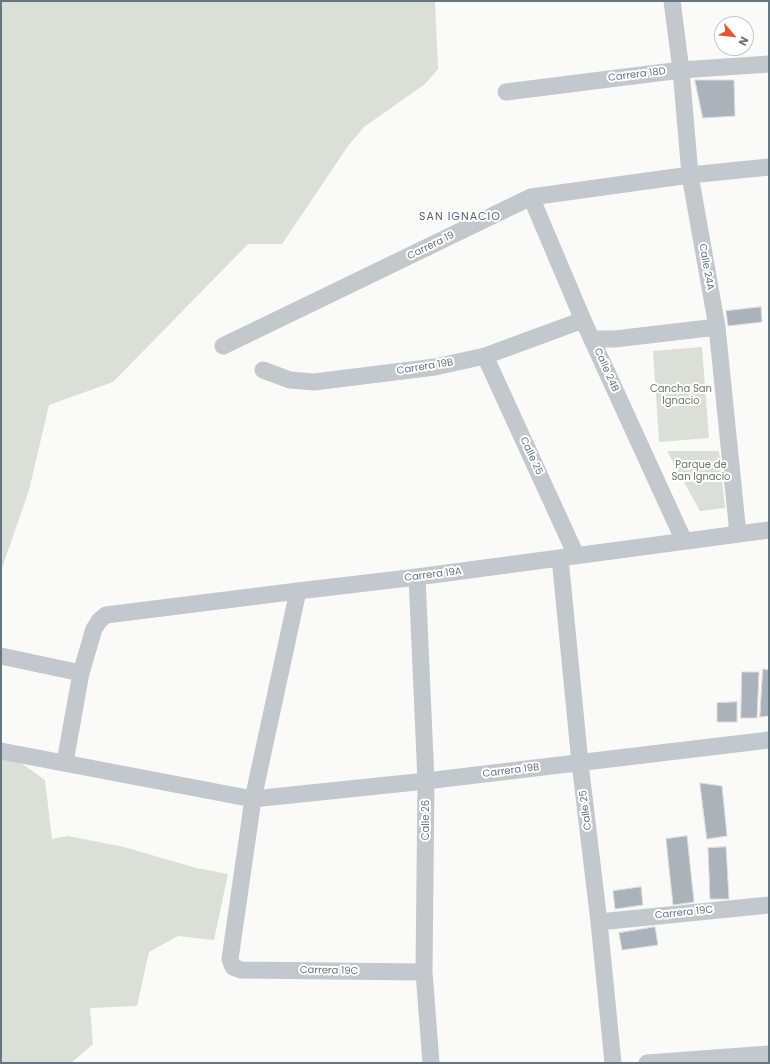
<!DOCTYPE html>
<style>
body{margin:0}
#map{position:relative;width:770px;height:1064px;overflow:hidden;background:#fafaf8;font-family:Poppins,sans-serif}
canvas{display:block}
.frame{position:absolute;inset:0;border:2px solid #657683;pointer-events:none}
.north{position:absolute;left:714px;top:16px;width:40px;height:40px;box-sizing:border-box;background:#fff;border:1px solid #c1c8cd;border-radius:50%;rotate:118deg;font-size:11px;font-weight:700;line-height:16px;text-align:center;color:#657683}
.north::after{content:'';display:block;margin:auto;width:14px;height:18px;background:#e4572e;clip-path:polygon(50% 0,100% 100%,50% 72%,0 100%)}
</style>
<div id="map">
<canvas width="770" height="1064"></canvas>
<div class="frame"></div>
<div class="north">N</div>
</div>
<script>
const ctx = document.querySelector('canvas').getContext('2d');
ctx.lineJoin = 'round';
function paint(path, color) { ctx.fillStyle = color; ctx.fill(path, 'evenodd'); }
function stroke(path, color, width, dash) { ctx.strokeStyle = color; ctx.lineWidth = width; ctx.lineCap = dash ? 'butt' : 'round'; ctx.setLineDash(dash || []); ctx.stroke(path); }
function label(font, color, halo, rows, align = 'center') {
  ctx.font = font + ' Poppins,sans-serif'; ctx.lineWidth = 4; ctx.setLineDash([]); ctx.textBaseline = 'middle'; ctx.strokeStyle = halo; ctx.fillStyle = color; for (const [text, x, y, turn = 0] of rows) {
    ctx.save(); ctx.translate(x, y); ctx.rotate((+turn || 0) * Math.PI / 180); ctx.textAlign = isNaN(turn) ? turn : align; if (halo) ctx.strokeText(text, 0, 0); ctx.fillText(text, 0, 0); ctx.restore();
  }
}
const green = new Path2D(`
 M1 1H435L438 69 425 84 364 127 348 146 282 244H248L113 382 49 405 29 490 1 571Z
 M702 347 709 438 659 442 653 351Z
 M667 451H719L725 508 700 511Z
 M1 756 14 758 45 780 52 839 68 836 124 847 196 868 228 874 214 940 178 936 149 952 137 1006 90 1008 93 1044 71 1063H1Z`);
const building = new Path2D(`
 M695 80H734L735 116 703 118Z
 M761 307 762 322 728 326 726 311Z
 M763 669 769 670V716L760 717Z
 M742 672H759L757 718H741Z
 M737 702V722H717V703Z
 M700 783 722 786 727 836 707 839Z
 M687 836 694 902 673 905 666 839Z
 M726 847 729 899H710L708 848Z
 M641 887 643 905 615 909 613 891Z
 M655 927 658 945 622 950 619 933Z`);
const minor = new Path2D(`
 M672 1 681 70 690 175 717 327 738 534
 M506 92 681 70 769 64
 M531 197 583 320 684 541
 M592 339H615L717 327
 M223 346 531 197 690 175 769 167
 M485 356 576 555
 M263 370 290 380 314 382 435 367 485 356 583 320
 M560 558 580 763 599 922 613 1063
 M417 577 426 781 424 972 431 1063
 M298 591 253 799 230 959 233 967 241 970 424 972
 M1 656 81 673
 M1 751 253 799 426 781 769 740
 M65 762 81 673 94 629 99 621 106 615 298 591 417 577 769 530
 M599 922 769 905
 M647 1063 769 1054`);
const streetNames = [
 ["Carrera 18D",637,75,-7],
 ["Carrera 19",431,246,-26],
 ["Calle 24A",706,267,80],
 ["Carrera 19B",425,367,-9],
 ["Calle 24B",606,370,66],
 ["Calle 25",531,456,65],
 ["Carrera 19A",433,575,-7],
 ["Carrera 19B",511,771,-7],
 ["Calle 25",586,810,-97],
 ["Calle 26",426,820,-90],
 ["Carrera 19C",684,913,-6],
 ["Carrera 19C",329,971,1]
];
const parkNames = [
 ["Cancha San",681,389],
 ["Ignacio",681,401],
 ["Parque de",701,465],
 ["San Ignacio",701,477]
];
const neighbourhoodNames = [
 ["SAN IGNACIO",460,217]
];
paint(green, '#dadfd7');
paint(building, '#aab3b9');
stroke(building, '#dcdcda', 1);
stroke(minor, '#c3c8cc', 17);
label('10px', '#657683', '#fff', streetNames);
label('10px', '#687a64', '#fff', parkNames);
ctx.letterSpacing = '1px';
label('11px', '#57646e', '#fff', neighbourhoodNames);
ctx.letterSpacing = '0px';
</script>
